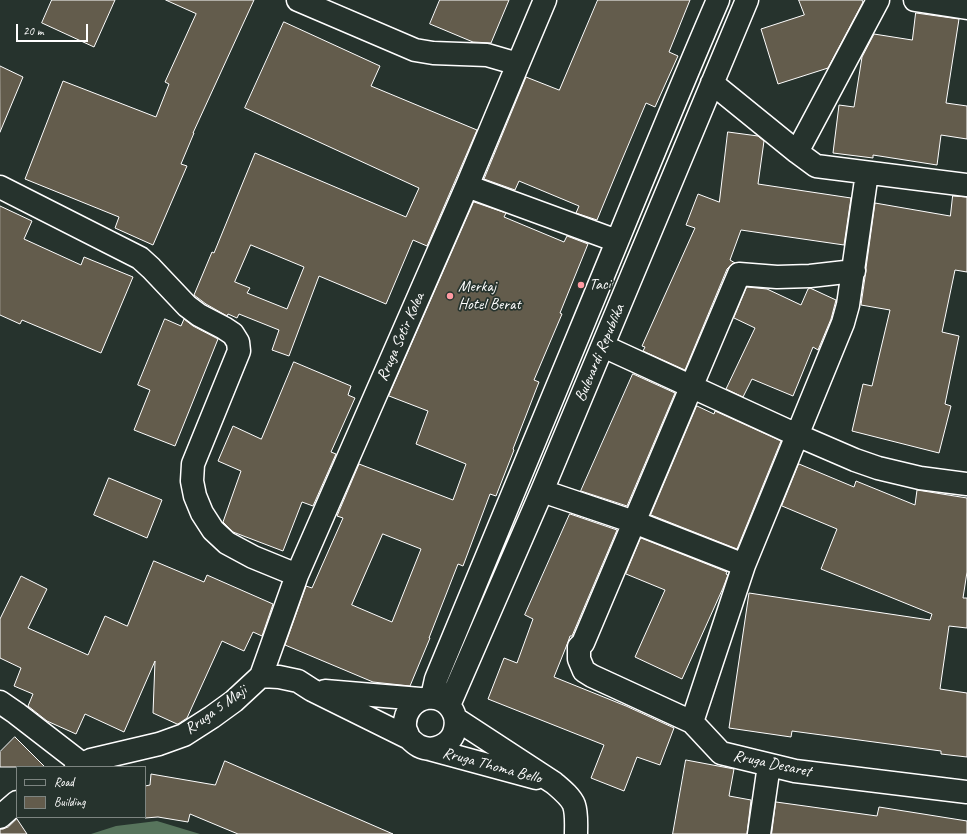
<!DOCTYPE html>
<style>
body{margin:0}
#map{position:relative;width:967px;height:834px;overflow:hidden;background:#26332d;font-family:Caveat,sans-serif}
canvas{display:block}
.legend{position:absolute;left:16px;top:766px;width:130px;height:52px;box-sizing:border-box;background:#26332d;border:1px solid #7d8581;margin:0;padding:5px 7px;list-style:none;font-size:12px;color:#fff}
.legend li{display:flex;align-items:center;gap:8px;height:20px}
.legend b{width:20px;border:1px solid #7d8581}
.scale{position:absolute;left:16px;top:24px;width:72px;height:18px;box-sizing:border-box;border:2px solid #fff;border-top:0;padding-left:5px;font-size:12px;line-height:14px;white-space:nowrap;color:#fff;-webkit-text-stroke:3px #26332d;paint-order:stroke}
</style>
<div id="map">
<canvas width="967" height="834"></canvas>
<ul class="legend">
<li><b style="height:5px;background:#26332d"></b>Road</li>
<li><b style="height:11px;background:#635c4c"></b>Building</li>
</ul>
<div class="scale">20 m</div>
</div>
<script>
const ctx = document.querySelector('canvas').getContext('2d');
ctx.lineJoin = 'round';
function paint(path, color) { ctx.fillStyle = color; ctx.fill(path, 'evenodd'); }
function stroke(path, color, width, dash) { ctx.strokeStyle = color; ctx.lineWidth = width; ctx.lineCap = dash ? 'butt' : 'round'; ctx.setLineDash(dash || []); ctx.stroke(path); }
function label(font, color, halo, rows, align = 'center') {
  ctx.font = font + ' Caveat,sans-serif'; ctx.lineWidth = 3.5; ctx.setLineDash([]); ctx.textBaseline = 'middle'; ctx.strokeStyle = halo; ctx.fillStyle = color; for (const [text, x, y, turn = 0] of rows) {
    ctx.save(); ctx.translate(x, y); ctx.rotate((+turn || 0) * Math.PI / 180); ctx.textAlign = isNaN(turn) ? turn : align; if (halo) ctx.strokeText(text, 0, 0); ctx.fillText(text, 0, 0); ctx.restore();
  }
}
const green = new Path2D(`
 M157 821 200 834H91L116 826Z`);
const building = new Path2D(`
 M52 0H115L94 47 42 23Z
 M166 0H254L193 133H194L181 164 187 166 153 245 115 228 119 217 25 179 63 81 156 117 169 84 165 82 196 14Z
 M440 0H509L491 43 473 42 430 24Z
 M598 0H690L669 52 678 56 655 107 646 103 616 174 597 220 576 213 579 206 519 181 515 190 484 179 526 77 559 90Z
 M799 0H862L863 2 828 68 778 84 761 29 804 15Z
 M916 13 959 19 946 103 967 106V139L941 135 937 165 873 155V158L833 153 839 105 854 107 862 57 874 34 912 40Z
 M284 22 380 66 371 86 477 130 427 246 413 240 386 304 319 276 289 356 272 350 279 330 239 314 237 318 228 314 227 316 206 304 194 295 212 252 214 253 255 153 406 217 419 188 245 108ZM251 245 304 267 287 309 247 293 250 288 235 282Z
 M0 66 23 77 0 132Z
 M728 132 758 136 764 141 758 184 851 198 844 245 741 230 730 260 735 263 732 264 727 269 685 370 643 351 645 347 642 346 695 228 686 225 698 194 719 202Z
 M953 196 967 197V272L955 270 942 332 959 336 945 404 951 406 939 453 852 431 863 384 872 386 890 310 861 305 866 270V268L875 203 950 216Z
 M474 202 506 213 504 217 564 242 567 236 588 244 560 313 562 314 534 380 539 382 513 449 514 450 496 496 490 494 463 566 458 564 429 638H430L410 686 373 682 285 645 306 586 312 588 343 518 337 516 359 464 453 500 466 464 416 444 428 411 389 396ZM383 534 421 549 392 622 352 605Z
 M0 206 32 221 24 239 81 265 84 257 133 277 101 353 22 320 20 324 0 315Z
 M747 287 767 289 801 305 808 289 810 288 836 300 831 319 818 350 813 347 793 396 752 379 743 397 726 389 755 328 734 318Z
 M165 319 181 326 184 319 193 326 218 339 175 446 134 430 150 390 138 385Z
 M294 362 351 386 348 395 355 398 331 452 336 454 313 506 302 502 283 551 233 532 223 522 241 471 218 461 233 426 261 439Z
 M633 374 675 393 627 506 581 491Z
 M697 406 714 414 715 411 781 441 737 549 651 515Z
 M799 464 854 487 856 481 915 505 917 490 967 498V572L963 598H967V628L949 626 940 689 967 693V757L941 754V751L792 731 791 737 729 728 749 593 930 620 932 614 821 569 837 529 782 506Z
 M109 478 162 500 147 538 94 515Z
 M570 514 617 530 572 636H570L568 642 554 677 626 706 674 728 660 765 637 757 624 791 591 778 604 745 488 699 504 658 517 663 533 619 525 615Z
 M641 538 727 572 726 574 728 575 723 588 682 679 635 657 665 590 626 574Z
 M154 561 204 582 207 575 273 604 262 636 253 632 244 651 222 641 187 718 178 724H177L153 713 155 661 124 732 85 714 76 734 47 721 28 706 33 694 14 686 21 668 0 658V619L21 576 47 589 28 628 88 655 105 616 127 626Z
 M15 737 45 767H0V752Z
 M686 760 734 769 729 796 751 800 747 834H673Z
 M225 761 393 834H238L190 814 188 822 158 817 145 818V786L150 785 151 774 215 785Z
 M776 802 877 816 879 807 967 821V834H772Z
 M17 819 27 834H0V829H3L8 827Z`);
const minor = new Path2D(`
 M298 0 415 50 433 53 487 55 518 64
 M915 0 967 8
 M712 83 797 152 816 166 967 185
 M797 152 878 0
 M467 186 617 241
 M0 187 140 258 151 268 187 306 199 315 224 328 233 334 238 342 239 351 193 464 192 481 195 496 202 513 213 530 227 543 253 557 297 575
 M854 271 810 276 777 277 739 274 583 643 579 647V659L584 671 592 676 692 722 721 753 795 771 967 792
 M603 346 797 435 855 460 878 468 920 478 967 484
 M542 491 634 522 744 565
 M261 676 279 677 298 681 312 690 409 738C412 741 415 744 419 746 433 753 452 745 455 729 459 712 445 695 427 698 414 700 404 712 405 726 405 730 408 734 409 738
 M325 691 420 699
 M432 697 436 679C484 564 532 449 579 334 625 223 670 111 718 0
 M0 702 16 713 82 764
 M449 705 542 491 747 0
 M456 719 554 783C561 789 571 797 574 805 577 814 576 825 576 834
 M692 722 744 565 843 323 848 305 867 173
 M429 749 536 778
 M76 767 91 760 159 744 184 735 212 717 234 701 261 676 297 575 467 186 518 64 545 0
 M0 817 17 802
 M759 834 769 765`);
const markers = [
 [581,285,4,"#ff9aa2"],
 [450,296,4,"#ff9aa2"]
];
const poiNames = [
 ["Taci",589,285],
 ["Merkaj",458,287],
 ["Hotel Berat",458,305]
];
const streetNames = [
 ["Rruga Sotir Kolea",401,337,-66],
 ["Bulevardi Republika",600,353,-67],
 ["Rruga 5 Maji",216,710,-36],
 ["Rruga Desaret",772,764,12],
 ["Rruga Thoma Bello",492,766,15]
];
paint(green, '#57745c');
paint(building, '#635c4c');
stroke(building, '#fff', 1);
stroke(minor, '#fff', 25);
stroke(minor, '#26332d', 22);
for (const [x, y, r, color] of markers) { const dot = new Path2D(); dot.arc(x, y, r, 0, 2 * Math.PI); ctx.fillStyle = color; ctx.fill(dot); stroke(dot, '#26332d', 1.5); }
label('16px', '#fff', '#26332d', poiNames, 'left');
label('16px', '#fff', '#26332d', streetNames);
</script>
